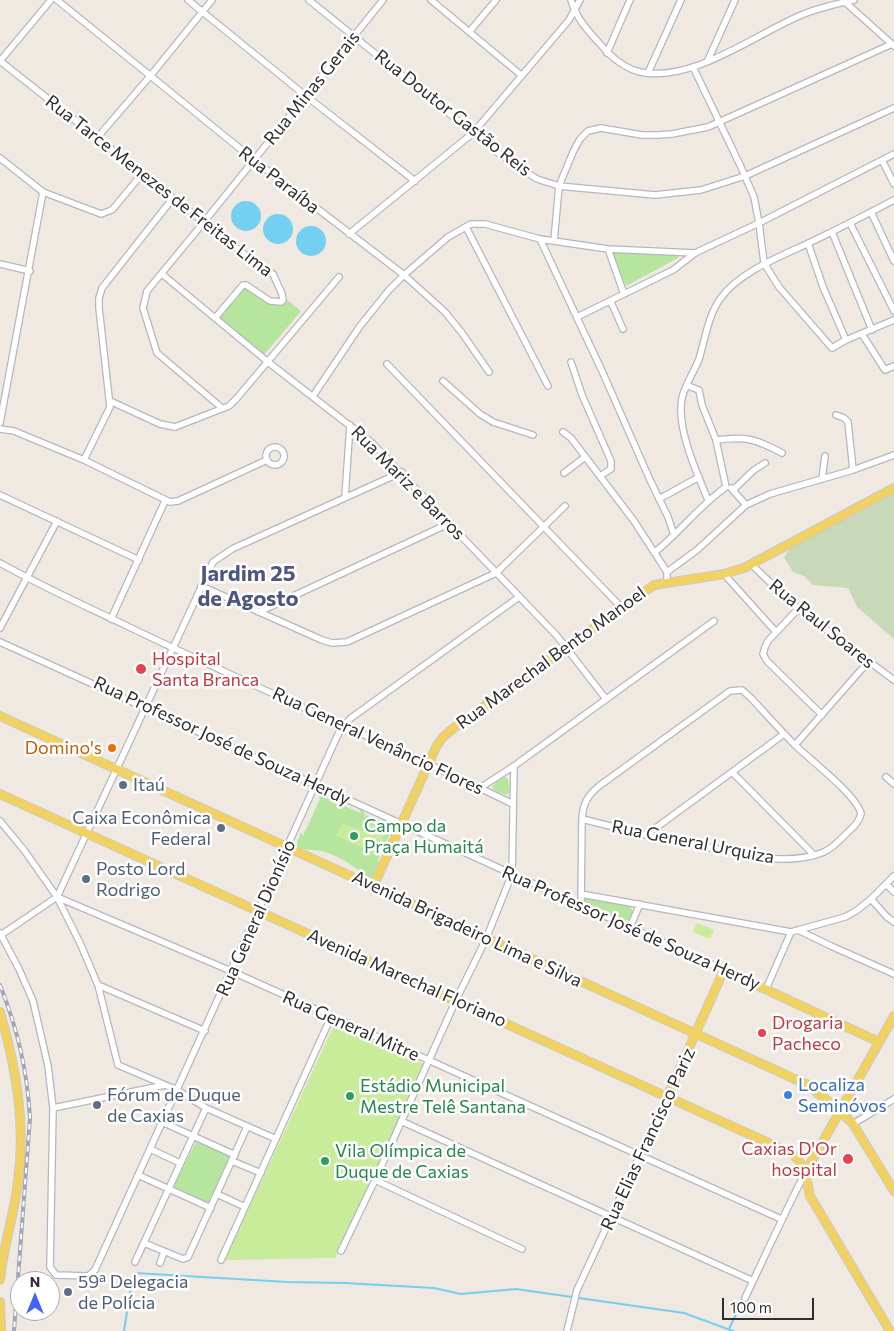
<!DOCTYPE html>
<meta charset="utf-8">
<style>
body{margin:0}
#map{position:relative;width:894px;height:1331px;overflow:hidden;background:#efe9e1;font-family:Commissioner,sans-serif}
canvas{display:block}
.north{position:absolute;left:10px;top:1271px;width:50px;height:50px;box-sizing:border-box;background:#fff;border:1px solid #ababab;border-radius:50%;rotate:0deg;font-size:14px;font-weight:700;line-height:20px;text-align:center;color:#2e2e2e}
.north::after{content:'';display:block;margin:auto;width:18px;height:22px;background:#4264fb;clip-path:polygon(50% 0,100% 100%,50% 72%,0 100%)}
.scale{position:absolute;left:722px;top:1298px;width:92px;height:22px;box-sizing:border-box;border:2px solid #2e2e2e;border-top:0;padding-left:6px;font-size:15px;line-height:18px;white-space:nowrap;color:#2e2e2e;-webkit-text-stroke:4px #fff;paint-order:stroke}
</style>
<div id="map">
<canvas width="894" height="1331"></canvas>
<div class="north">N</div>
<div class="scale">100 m</div>
</div>
<script>
const ctx = document.querySelector('canvas').getContext('2d');
ctx.lineJoin = 'round';
function paint(path, color) { ctx.fillStyle = color; ctx.fill(path, 'evenodd'); }
function stroke(path, color, width, dash) { ctx.strokeStyle = color; ctx.lineWidth = width; ctx.lineCap = dash ? 'butt' : 'round'; ctx.setLineDash(dash || []); ctx.stroke(path); }
function label(font, color, halo, rows, align = 'center') {
  ctx.font = font + ' Commissioner,sans-serif'; ctx.lineWidth = 5; ctx.setLineDash([]); ctx.textBaseline = 'middle'; ctx.strokeStyle = halo; ctx.fillStyle = color; for (const [text, x, y, turn = 0] of rows) {
    ctx.save(); ctx.translate(x, y); ctx.rotate((+turn || 0) * Math.PI / 180); ctx.textAlign = isNaN(turn) ? turn : align; if (halo) ctx.strokeText(text, 0, 0); ctx.fillText(text, 0, 0); ctx.restore();
  }
}
const green = new Path2D(`
 M610 251 674 255H678V258L626 286Z
 M244 286 262 299 272 305 278 306 287 300 301 311 264 355 219 318Z
 M505 777 508 779 510 792 506 795 494 790 492 787 499 779Z
 M319 791H324L327 798 337 802 336 796 337 797 340 804 361 813 358 807 362 808 365 815 384 823 381 817 398 826 393 838 390 834 378 860 380 866 374 879C364 877 359 870 351 865 343 859 332 854 322 851 311 849 308 852 296 846L301 832 303 836 320 799 318 793Z
 M586 897 629 905 632 909 633 915 629 920 624 921 587 905 585 901Z
 M197 1140 230 1155 210 1204 172 1189Z`);
const cemetery = new Path2D(`
 M894 490V639L857 607 848 588 813 585 804 576 793 572 784 557 791 547Z`);
const pitch = new Path2D(`
 M342 823 363 831 367 823 386 831 376 854 336 836Z
 M697 923 714 930 710 939 693 932Z
 M335 1023 424 1064 335 1258 225 1260Z`);
const water = new Path2D(`
 M231 216a15 15 0 1 1 30 0a15 15 0 1 1-30 0Z
 M263 229a15 15 0 1 1 30 0a15 15 0 1 1-30 0Z
 M296 241a15 15 0 1 1 30 0a15 15 0 1 1-30 0Z`);
const stream = new Path2D(`
 M729 1329 738 1310
 M124 1331 132 1280 135 1273 287 1282 345 1283 434 1288 461 1294 516 1289 684 1313 733 1331`);
const minor = new Path2D(`
 M57 0 254 160 404 275 445 312 462 333 489 372
 M188 0 306 96 415 181
 M309 0 498 153 537 179 559 186 655 195 701 190 745 176 894 108
 M431 0 521 75
 M571 0C576 18 588 31 600 44 611 57 623 68 640 72 691 83 753 36 799 16 817 8 835 4 854 0
 M845 2 894 46
 M470 31 496 0
 M607 53 630 0
 M708 60 735 0
 M0 61 258 265 273 274 282 294 283 300 281 302 270 301 246 285H243L215 318
 M0 61 51 0
 M693 67 741 167 754 197 759 223 764 263 779 287 832 348 846 340 894 320
 M648 73 681 0
 M97 138 151 75 212 0
 M0 158 43 192 101 214 112 210 142 174
 M882 160 894 184
 M871 212 894 261
 M850 223 894 311
 M466 227 548 386
 M832 232 872 330
 M349 234 473 133 569 20 580 0
 M540 239 602 371 650 480 668 517 674 535
 M554 241 559 186 573 152 580 139 588 131 601 128 642 135H657L672 134 708 127 892 44
 M808 243 823 287 846 340
 M608 249 624 294
 M0 264 30 271
 M162 274 268 362 372 443 557 636 606 699
 M611 302 623 329
 M577 317 673 270 695 253 759 223 894 154
 M862 334 885 370 894 366
 M571 362 582 395 611 461V469L600 476
 M387 364 621 607
 M443 381 480 414 493 422 533 435
 M688 386 699 390 702 405 716 440 726 487
 M313 396 360 326 389 290 404 275 448 237 471 224H485L540 239 608 249 695 253
 M110 401 160 424 175 427 229 406 237 398 339 277
 M222 408 157 353 143 308 147 291 204 222 383 0
 M836 415 844 418 848 422 853 470
 M0 423 43 192
 M0 429 14 431 84 460 170 502 178 501 267 460
 M563 432 571 438 634 521 667 572V581
 M716 440C746 436 756 439 782 453
 M266 456a9 9 0 1 1 18 0a9 9 0 1 1-18 0Z
 M84 460 110 407 99 308V298L102 288 173 198
 M564 473 585 457
 M822 479 825 456
 M731 488 746 505
 M733 490 754 470 765 463
 M0 495 139 560
 M345 497 350 425
 M659 499 699 477
 M708 500C697 473 676 428 682 398 685 385 694 372 699 359 705 340 708 316 720 299 739 272 781 256 809 243 838 229 866 215 894 200
 M655 552C680 532 700 505 726 487
 M0 563C41 586 83 605 125 625 253 687 385 742 513 804
 M752 565 798 609 894 680
 M667 572 697 550 746 505 770 494 853 470 894 455
 M724 574 776 632
 M201 586 322 640 332 643 347 642 496 573 565 506
 M798 609 768 641 765 647 763 654 767 661 822 715
 M259 612 450 523
 M111 619 165 501
 M0 628 57 521
 M0 642 724 970
 M795 745 868 662
 M733 773 814 855
 M886 777 894 784
 M480 788 514 766 714 621
 M0 821 24 850 57 897 80 943 98 985 118 1065 177 1090 206 1108 276 1139
 M646 835 784 734
 M886 884 894 892
 M581 894 791 932 845 917 856 911 871 899 894 876
 M57 897 231 971 781 1219
 M871 899 887 917 894 922
 M581 906 582 819C583 804 587 796 599 786L730 691 742 690 750 697C765 713 779 729 795 745 809 759 858 796 861 814 859 822 854 827 848 832 841 839 833 848 824 852 805 860 783 860 763 858L646 835 582 819
 M630 927 640 904
 M798 930 831 946 894 974
 M0 933 19 969 33 1001 48 1066 53 1108 50 1267 56 1275 88 1276 95 1270 340 730 351 718 519 597
 M1 935 57 897 213 562 232 549 402 472
 M98 985 205 1031
 M766 989 791 932
 M53 1108 165 1085
 M401 1121 753 1281
 M162 1122 235 1155
 M853 1124 894 1099
 M150 1149 180 1163
 M232 1161 261 1173
 M138 1175 211 1208
 M375 1180 522 1249
 M217 1194 245 1207
 M144 1243 183 1259 188 1257 247 1127
 M341 1251 375 1180 456 1000 486 939 512 874 514 766
 M221 1260 331 1017
 M135 1262 206 1108
 M160 1263 164 1252
 M745 1298C765 1256 784 1214 805 1173
 M567 1331 577 1290 667 1097`);
const major = new Path2D(`
 M0 716 808 1085 840 1111 853 1124 894 1191
 M0 794 793 1154C805 1165 807 1181 810 1196L890 1331
 M373 887 436 747 443 737 455 727 654 585 724 574 744 568 894 488
 M0 1012C16 1067 26 1124 18 1182 14 1215 3 1247 0 1280
 M667 1097 724 970 879 1042
 M805 1173 894 1016
 M0 1302 1 1331`);
const rail = new Path2D(`
 M0 985C18 1031 27 1069 30 1118L14 1331`);
const markers = [
 [141,669,6,"#e0444e"],
 [112,748,5,"#e8710a"],
 [123,785,5,"#5c6f8a"],
 [221,828,5,"#5c6f8a"],
 [354,836,5,"#2e9e5b"],
 [86,879,5,"#5c6f8a"],
 [762,1033,5,"#e0444e"],
 [788,1095,5,"#3f7fe0"],
 [350,1096,5,"#2e9e5b"],
 [97,1105,5,"#5c6f8a"],
 [848,1159,6,"#e0444e"],
 [325,1161,5,"#2e9e5b"],
 [68,1292,5,"#5c6f8a"]
];
const streetNames = [
 ["Rua Minas Gerais",312,88,-51],
 ["Rua Doutor Gastão Reis",453,113,38],
 ["Rua Paraíba",279,180,38],
 ["Rua Tarce Menezes de Freitas Lima",159,186,38],
 ["Rua Mariz e Barros",408,483,45],
 ["Rua Raul Soares",822,624,39],
 ["Rua Marechal Bento Manoel",551,658,-36],
 ["Rua Professor José de Souza Herdy",222,741,25],
 ["Rua General Venâncio Flores",378,741,25],
 ["Rua General Urquiza",693,842,11],
 ["Rua General Dionísio",256,918,-66],
 ["Rua Professor José de Souza Herdy",631,928,24],
 ["Avenida Brigadeiro Lima e Silva",467,929,25],
 ["Avenida Marechal Floriano",407,978,24],
 ["Rua General Mitre",351,1026,24],
 ["Rua Elias Francisco Pariz",648,1139,-65]
];
const healthNames = [
 ["Hospital",152,659],
 ["Santa Branca",152,680],
 ["Drogaria",772,1023],
 ["Pacheco",772,1044],
 ["Caxias D'Or",837,1149,"right"],
 ["hospital",837,1170,"right"]
];
const foodNames = [
 ["Domino's",102,748]
];
const serviceNames = [
 ["Itaú",133,785],
 ["Caixa Econômica",211,818,"right"],
 ["Federal",211,839,"right"],
 ["Posto Lord",96,869],
 ["Rodrigo",96,890],
 ["Fórum de Duque",107,1095],
 ["de Caxias",107,1116],
 ["59ª Delegacia",78,1282],
 ["de Polícia",78,1303]
];
const leisureNames = [
 ["Campo da",364,826],
 ["Praça Humaitá",364,847],
 ["Estádio Municipal",360,1086],
 ["Mestre Telê Santana",360,1107],
 ["Vila Olímpica de",335,1151],
 ["Duque de Caxias",335,1172]
];
const shopNames = [
 ["Localiza",798,1085],
 ["Seminóvos",798,1106]
];
const districtNames = [
 ["Jardim 25",248,574],
 ["de Agosto",248,599]
];
paint(green, '#b6e59e');
paint(cemetery, '#c8d9b8');
paint(pitch, '#c9ec9a');
paint(water, '#75cff0');
stroke(stream, '#75cff0', 2);
stroke(minor, '#b4b7c1', 8);
stroke(major, '#c9c9c9', 10);
stroke(minor, '#fff', 5.5);
stroke(major, '#f2d163', 8);
stroke(rail, '#a3a6b8', 4);
stroke(rail, '#fff', 2, [5.5]);
for (const [x, y, r, color] of markers) { const dot = new Path2D(); dot.arc(x, y, r, 0, 2 * Math.PI); ctx.fillStyle = color; ctx.fill(dot); stroke(dot, '#fff', 2); }
label('18px', '#2e2e2e', '#fff', streetNames);
label('18px', '#be3a42', '#fff', healthNames, 'left');
label('18px', '#c56008', '#fff', foodNames, 'right');
label('18px', '#4e5e75', '#fff', serviceNames, 'left');
label('18px', '#27864d', '#fff', leisureNames, 'left');
label('18px', '#366cbe', '#fff', shopNames, 'left');
label('bold 22px', '#4d5680', '#fff', districtNames);
</script>
